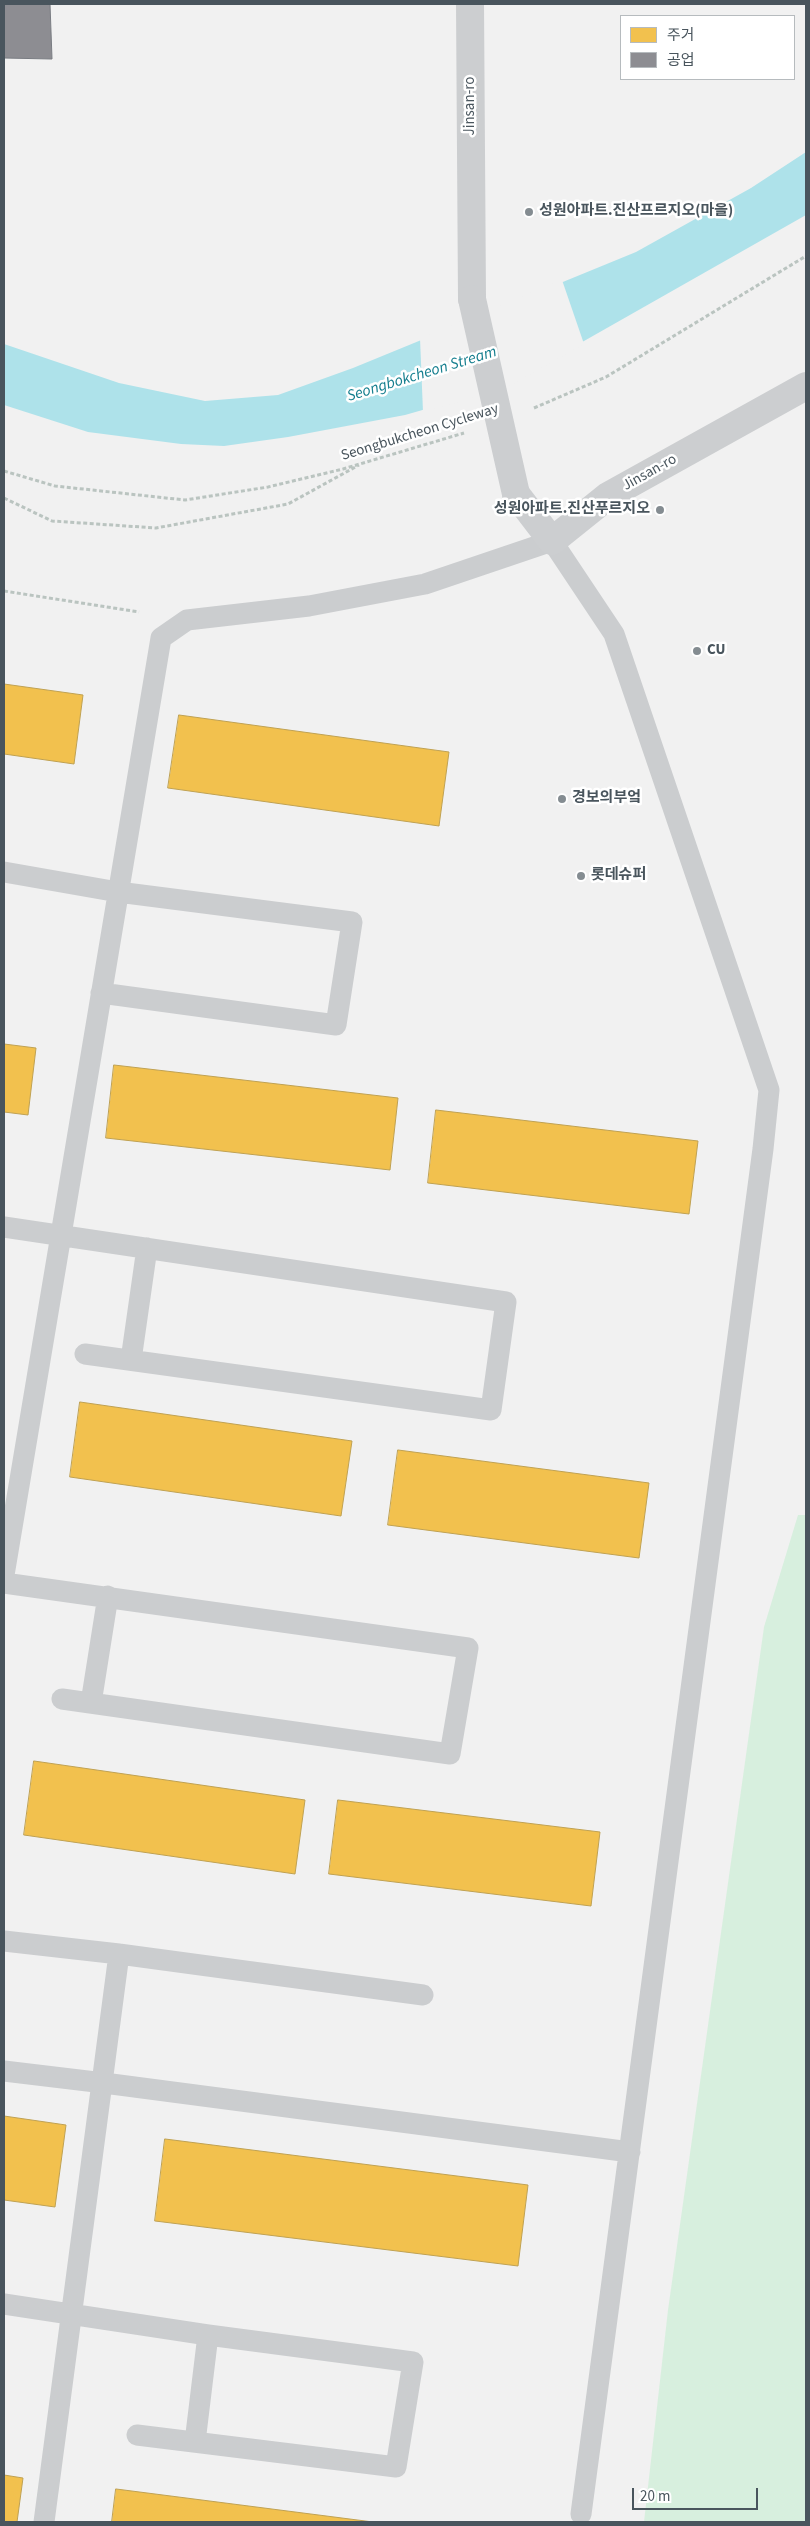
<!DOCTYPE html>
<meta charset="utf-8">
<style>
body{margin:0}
#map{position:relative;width:810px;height:2526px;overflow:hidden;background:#f1f1f1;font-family:"Source Sans 3","Noto Sans KR",sans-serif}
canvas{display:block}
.frame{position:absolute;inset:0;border:5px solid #49555d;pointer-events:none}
.legend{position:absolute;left:620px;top:15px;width:175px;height:65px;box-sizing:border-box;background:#fff;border:1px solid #b6bbbe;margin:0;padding:6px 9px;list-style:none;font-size:15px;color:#49555d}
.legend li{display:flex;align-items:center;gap:10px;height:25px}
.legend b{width:25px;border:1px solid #b6bbbe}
.scale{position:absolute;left:632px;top:2488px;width:126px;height:22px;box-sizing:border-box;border:2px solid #49555d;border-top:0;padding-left:6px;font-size:15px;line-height:18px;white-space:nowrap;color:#49555d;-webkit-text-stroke:4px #fff;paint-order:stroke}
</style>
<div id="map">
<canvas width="810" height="2526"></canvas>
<div class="frame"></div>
<ul class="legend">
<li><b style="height:14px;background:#f2c14e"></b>주거</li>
<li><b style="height:14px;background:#8d8d92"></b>공업</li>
</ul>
<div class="scale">20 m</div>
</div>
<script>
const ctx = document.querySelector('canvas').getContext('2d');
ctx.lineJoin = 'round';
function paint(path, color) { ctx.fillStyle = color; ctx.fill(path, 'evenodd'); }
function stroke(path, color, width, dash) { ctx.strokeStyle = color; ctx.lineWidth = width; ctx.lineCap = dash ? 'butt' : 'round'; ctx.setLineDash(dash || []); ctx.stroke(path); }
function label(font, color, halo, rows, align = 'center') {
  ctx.font = font + ' "Source Sans 3","Noto Sans KR",sans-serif'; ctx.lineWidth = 5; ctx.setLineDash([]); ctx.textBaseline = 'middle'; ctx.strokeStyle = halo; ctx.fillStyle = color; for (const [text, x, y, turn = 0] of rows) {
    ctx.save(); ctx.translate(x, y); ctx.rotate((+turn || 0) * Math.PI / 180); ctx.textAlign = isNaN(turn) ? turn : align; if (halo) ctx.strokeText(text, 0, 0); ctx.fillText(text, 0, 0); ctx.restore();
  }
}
const green = new Path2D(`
 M798 1515H806V2522H644L668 2310 764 1627Z`);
const water = new Path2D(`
 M806 152V215L503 387 405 415 288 437 224 446 181 444 88 432 4 405V344L119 383 205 401 278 395 353 368 636 252 751 188Z`);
const pier = new Path2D(`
 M562 280 584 344 504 389 423 412 420 338Z`);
const homes = new Path2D(`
 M4 684 83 695 74 764 4 754Z
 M179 715 449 752 439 826 168 788Z
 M4 1044 36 1048 28 1115 4 1112Z
 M114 1065 398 1098 390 1170 106 1138Z
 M436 1110 698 1141 689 1214 428 1183Z
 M80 1402 352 1441 341 1516 70 1477Z
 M398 1450 649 1483 639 1558 388 1525Z
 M34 1761 305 1800 295 1874 24 1835Z
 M338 1800 600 1832 591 1906 329 1874Z
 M4 2116 66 2125 55 2207 4 2200Z
 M165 2139 528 2185 518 2266 155 2221Z
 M4 2475 23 2478 17 2522H4Z
 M116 2489 373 2522H112Z`);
const industry = new Path2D(`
 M4 4H50L52 59 4 58Z`);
const path = new Path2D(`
 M534 408 606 377 806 256
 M4 471 55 486 185 500 268 487 343 469 464 433
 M4 498 52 521 156 528 288 504 359 465
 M4 591 139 612`);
const lane = new Path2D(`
 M4 872 118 892 352 922 336 1025 101 993
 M4 1227 506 1302 491 1410 85 1354
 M131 1360 147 1248
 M4 1575 161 638 187 620 309 606 425 584 552 541 614 634 769 1090 763 1149 581 2514
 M4 1583 468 1648 450 1754 62 1699
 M91 1703 108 1596
 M4 1941 119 1954 423 1995
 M4 2071 104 2083 630 2152
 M4 2304 208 2335 413 2362 396 2467 137 2435
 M195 2442 208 2335
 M44 2522 119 1954`);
const secondary = new Path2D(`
 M470 4 472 299
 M516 494 552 541 608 496 806 386`);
const secondaryBridge = new Path2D(`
 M472 299 516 494`);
const markers = [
 [529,212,5,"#848c91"],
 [660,510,5,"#848c91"],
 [697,651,5,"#848c91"],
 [562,799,5,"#848c91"],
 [581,876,5,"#848c91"]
];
const streetNames = [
 ["Jinsan-ro",471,106,-90],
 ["Seongbukcheon Cycleway",420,433,-17],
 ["Jinsan-ro",650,473,-29]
];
const poiNames = [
 ["성원아파트.진산프르지오(마을)",539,212],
 ["성원아파트.진산푸르지오",650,510,"right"],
 ["CU",707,651],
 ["경보의부엌",572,799],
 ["롯데슈퍼",591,876]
];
const waterNames = [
 ["Seongbokcheon Stream",422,375,-17]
];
paint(green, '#d7efde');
paint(water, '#aee2ea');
paint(pier, '#f1f1f1');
paint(homes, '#f2c14e');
stroke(homes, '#bfa152', 1);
paint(industry, '#8d8d92');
stroke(industry, '#797c82', 1);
stroke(path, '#bac4c0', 3, [4, 2.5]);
stroke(lane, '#cbcdcf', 21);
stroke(secondary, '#ccced0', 28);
stroke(secondaryBridge, '#ccced0', 28);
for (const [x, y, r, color] of markers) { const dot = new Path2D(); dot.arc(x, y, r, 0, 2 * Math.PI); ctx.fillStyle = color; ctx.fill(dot); stroke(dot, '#fff', 2); }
label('15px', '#49555d', '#fff', streetNames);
label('bold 15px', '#49555d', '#fff', poiNames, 'left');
label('italic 16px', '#147e8e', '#fff', waterNames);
</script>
